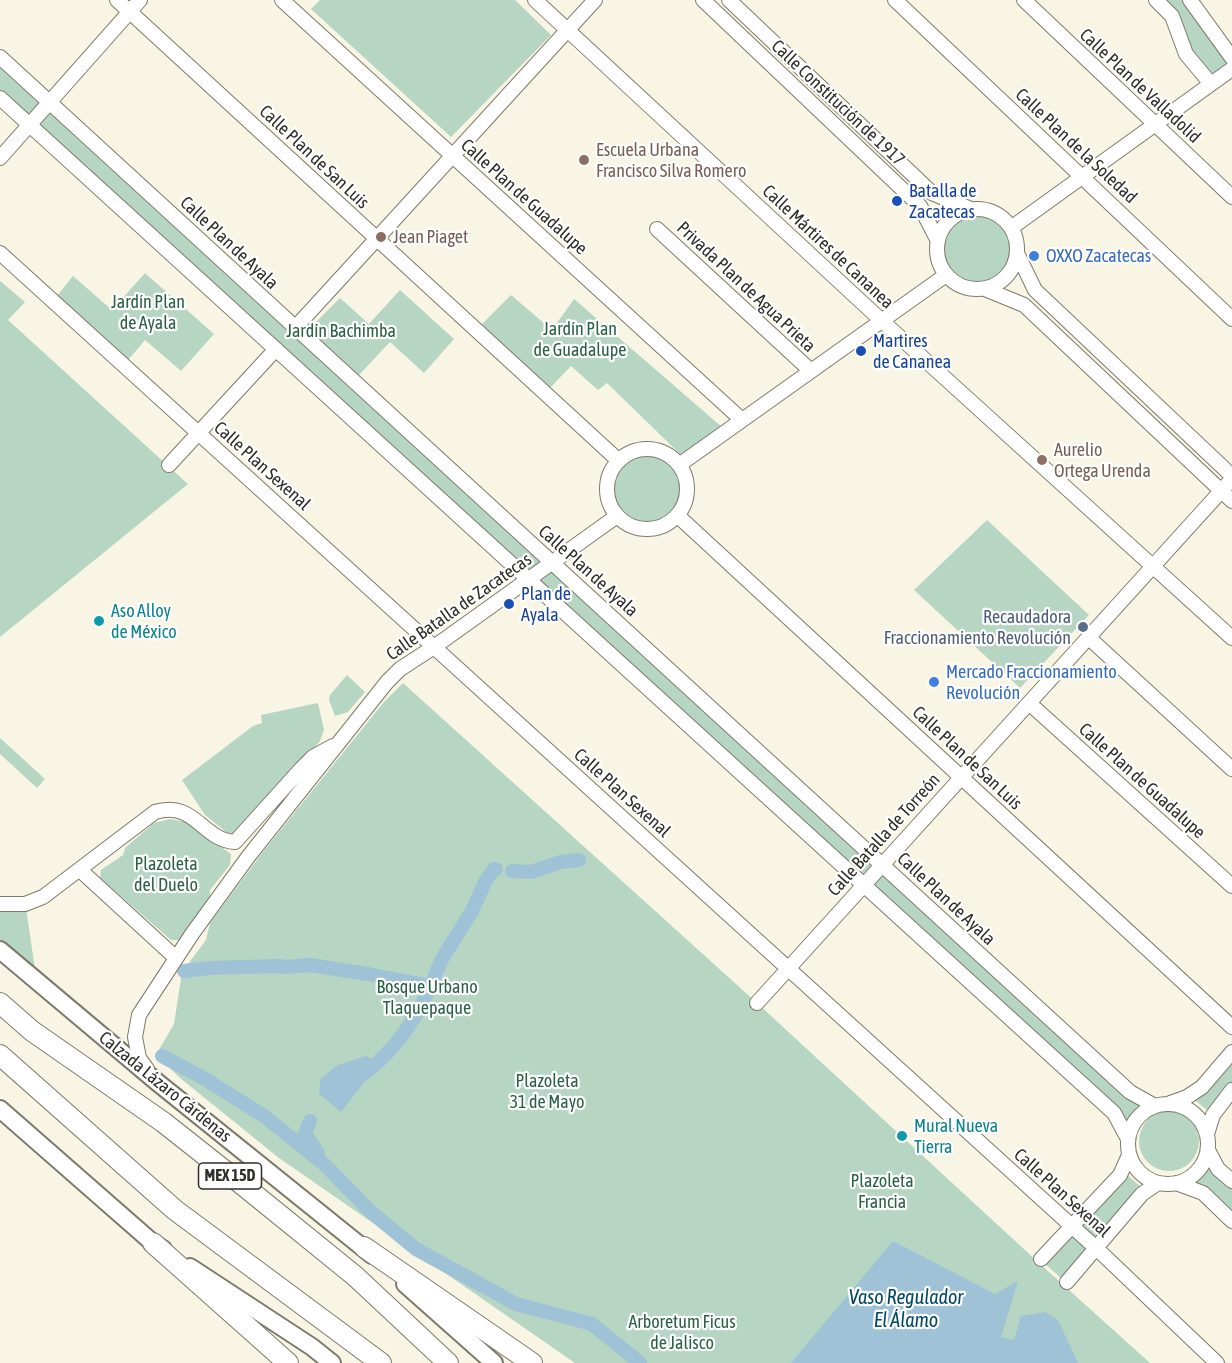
<!DOCTYPE html>
<meta charset="utf-8">
<style>
body{margin:0}
canvas{display:block;background:#f8f5e5}
</style>
<canvas width="1232" height="1363"></canvas>
<script>
const ctx = document.querySelector('canvas').getContext('2d');
ctx.lineJoin = 'round';
function paint(path, color) { ctx.fillStyle = color; ctx.fill(path, 'evenodd'); }
function stroke(path, color, width, dash) { ctx.strokeStyle = color; ctx.lineWidth = width; ctx.lineCap = dash ? 'butt' : 'round'; ctx.setLineDash(dash || []); ctx.stroke(path); }
function label(font, color, halo, rows, align = 'center') {
  ctx.font = font + ' "Asap Condensed",sans-serif'; ctx.lineWidth = 4.5; ctx.setLineDash([]); ctx.textBaseline = 'middle'; ctx.strokeStyle = halo; ctx.fillStyle = color; for (const [text, x, y, turn = 0] of rows) {
    ctx.save(); ctx.translate(x, y); ctx.rotate((+turn || 0) * Math.PI / 180); ctx.textAlign = isNaN(turn) ? turn : align; if (halo) ctx.strokeText(text, 0, 0); ctx.fillText(text, 0, 0); ctx.restore();
  }
}
const green = new Path2D(`
 M320 0H515L551 35 451 137 311 9Z
 M1156 0H1189L1232 65V80L1227 73 1211 84Z
 M0 61 52 104 547 563 529 579 0 98Z
 M938 249a39 39 0 1 1 78 0a39 39 0 1 1-78 0Z
 M145 273 214 334 181 371 145 340 124 365 53 301 73 276 112 310Z
 M0 281 25 302 8 320 188 484 0 637Z
 M400 290 454 339 424 373 390 342 358 376 305 333 340 298 369 324Z
 M511 295 552 330 574 299 723 428 680 454 607 383 598 390 571 366 548 390 480 326Z
 M607 489a40 40 0 1 1 80 0a40 40 0 1 1-80 0Z
 M987 520 1089 615 1020 688 914 590Z
 M552 563 880 867 864 885 532 582Z
 M347 675 365 692 348 712 335 716 329 700 330 695Z
 M403 683 757 1003 1039 1263 1150 1363H575L279 1158 180 1078 156 1055 174 1024 182 972 206 940 210 923 262 853 384 702Z
 M318 703 324 730 320 741 242 833 230 835 205 815 182 780 253 726 262 723 261 715Z
 M0 738 45 779 37 788 0 754Z
 M170 819 186 822 231 854 230 865 210 890V898L179 940H171L100 878 101 870 123 855 125 848 154 823Z
 M882 869 1150 1108 1137 1118 1129 1134 868 884Z
 M0 902 26 908 36 976 0 950Z
 M1232 1053V1090L1213 1115 1190 1096Z
 M1139 1141a30 30 0 1 1 60 0a30 30 0 1 1-60 0Z
 M1206 1158 1232 1185V1221L1181 1185 1201 1170Z
 M1125 1173 1143 1189 1094 1244 1076 1227Z
 M1073 1230 1091 1247 1062 1279 1044 1263Z`);
const water = new Path2D(`
 M366 1056 379 1063 341 1112 319 1094 321 1078 338 1065Z
 M893 1241 995 1294 1018 1281 1001 1337 1014 1340 1021 1316 1045 1312 1058 1320 1078 1363H791Z`);
const canal = new Path2D(`
 M512 871 531 872 561 862 579 860
 M184 971 209 968 278 966 284 967 310 965 368 974 430 986C415 1022 395 1050 365 1073
 M427 994 442 959 472 911 486 880 494 869H496
 M162 1056 205 1079 264 1116 324 1164 371 1212 416 1249 516 1304 592 1324 640 1363
 M310 1121 305 1134 318 1153`);
const minor = new Path2D(`
 M117 0 619 461
 M282 0 742 420
 M535 0 882 321 1232 638
 M703 0 920 206 938 241
 M729 0 932 193 973 210
 M895 0 1232 319
 M1024 0 1232 197
 M1156 0 1172 16 1186 54 1211 84
 M1190 0 1232 58
 M0 57 1130 1092 1155 1106
 M0 98 1114 1113 1128 1139
 M0 158 140 0
 M937 249a40 40 0 1 1 80 0a40 40 0 1 1-80 0Z
 M1011 228 1232 69
 M657 229 811 371
 M0 253 1096 1248 1217 1363
 M1017 253 1035 290 1232 476
 M985 289 1024 305 1232 501
 M295 328 595 0
 M607 489a40 40 0 1 1 80 0a40 40 0 1 1-80 0Z
 M169 465 276 349
 M679 465 946 275
 M678 516 1232 1027
 M1088 637 1232 769
 M1029 703 1232 886
 M235 842 301 769 313 757 333 746
 M80 870 176 958
 M0 904H25L43 897 155 812C195 800 202 840 235 842
 M757 1003 1232 479
 M147 1069 139 1058 135 1037 139 1015 192 934 248 857 387 682 400 669 434 647 617 516
 M1170 1103 1187 1097 1202 1087 1232 1052
 M1128 1144a40 40 0 1 1 80 0a40 40 0 1 1-80 0Z
 M1207 1134 1213 1115 1232 1090
 M1208 1150 1218 1169 1232 1181
 M1176 1183 1203 1193 1232 1221
 M1041 1259 1120 1175 1129 1155
 M1067 1282 1142 1194 1158 1183`);
const major = new Path2D(`
 M0 950 157 1082 372 1255
 M0 1109 153 1243 163 1249
 M190 1267 312 1347 332 1363
 M405 1284 494 1363`);
const highway = new Path2D(`
 M0 1003 32 1031 163 1122 244 1186 355 1276 448 1363
 M0 1055 175 1210 381 1363
 M153 1243 288 1363
 M364 1247 532 1363`);
const markers = [
 [584,160,6,"#8d6e63"],
 [897,201,6,"#1a4fb4"],
 [381,237,6,"#8d6e63"],
 [1034,256,6,"#3f7fe0"],
 [861,351,6,"#1a4fb4"],
 [1042,460,6,"#8d6e63"],
 [509,604,6,"#1a4fb4"],
 [99,621,6,"#0f9aa8"],
 [1083,627,6,"#5c6f8a"],
 [934,682,6,"#3f7fe0"],
 [902,1136,6,"#0f9aa8"]
];
const shields = [
 [230,1176,63]
];
const shieldNames = [
 ["MEX 15D",230,1176]
];
const streetNames = [
 ["Calle Plan de Valladolid",1140,86,43],
 ["Calle Constitución de 1917",838,103,43],
 ["Calle Plan de la Soledad",1076,146,43],
 ["Calle Plan de San Luis",314,157,43],
 ["Calle Plan de Guadalupe",524,197,42],
 ["Calle Plan de Ayala",229,243,43],
 ["Calle Mártires de Cananea",828,247,43],
 ["Privada Plan de Agua Prieta",746,287,43],
 ["Calle Plan Sexenal",262,466,42],
 ["Calle Plan de Ayala",588,571,42],
 ["Calle Batalla de Zacatecas",459,607,-35],
 ["Calle Plan de San Luis",967,758,43],
 ["Calle Plan de Guadalupe",1142,781,42],
 ["Calle Plan Sexenal",622,793,42],
 ["Calle Batalla de Torreón",884,835,-48],
 ["Calle Plan de Ayala",946,899,43],
 ["Calzada Lázaro Cárdenas",165,1087,39],
 ["Calle Plan Sexenal",1062,1193,42]
];
const educationNames = [
 ["Escuela Urbana",596,150],
 ["Francisco Silva Romero",596,171],
 ["Jean Piaget",393,237],
 ["Aurelio",1054,450],
 ["Ortega Urenda",1054,471]
];
const transitNames = [
 ["Batalla de",909,191],
 ["Zacatecas",909,212],
 ["Martires",873,341],
 ["de Cananea",873,362],
 ["Plan de",521,594],
 ["Ayala",521,615]
];
const shopNames = [
 ["OXXO Zacatecas",1046,256],
 ["Mercado Fraccionamiento",946,672],
 ["Revolución",946,693]
];
const parkNames = [
 ["Jardín Plan",148,302],
 ["de Ayala",148,323],
 ["Jardín Plan",580,329],
 ["de Guadalupe",580,350],
 ["Jardín Bachimba",341,331],
 ["Plazoleta",166,864],
 ["del Duelo",166,885],
 ["Bosque Urbano",427,987],
 ["Tlaquepaque",427,1008],
 ["Plazoleta",547,1081],
 ["31 de Mayo",547,1102],
 ["Plazoleta",882,1181],
 ["Francia",882,1202],
 ["Arboretum Ficus",682,1322],
 ["de Jalisco",682,1343]
];
const cultureNames = [
 ["Aso Alloy",111,611],
 ["de México",111,632],
 ["Mural Nueva",914,1126],
 ["Tierra",914,1147]
];
const serviceNames = [
 ["Recaudadora",1071,617],
 ["Fraccionamiento Revolución",1071,638]
];
const waterNames = [
 ["Vaso Regulador",906,1298],
 ["El Álamo",906,1321]
];
paint(green, '#b6d5c2');
paint(water, '#9fc2d6');
stroke(canal, '#9fc2d6', 14);
stroke(minor, '#7d7a6c', 16);
stroke(major, '#7d7a6c', 20);
stroke(highway, '#7d7a6c', 22);
stroke(minor, '#fff', 14);
stroke(major, '#fff', 16);
stroke(highway, '#fff', 20);
for (const [x, y, r, color] of markers) { const dot = new Path2D(); dot.arc(x, y, r, 0, 2 * Math.PI); ctx.fillStyle = color; ctx.fill(dot); stroke(dot, '#fff', 2); }
for (const [x, y, w] of shields) { const box = new Path2D(); box.roundRect(x - w / 2, y - 13, w, 26, 4.5); ctx.fillStyle = '#fff'; ctx.fill(box); stroke(box, '#302e28', 1.5); }
label('bold 16px', '#302e28', null, shieldNames);
label('18px', '#302e28', '#fff', streetNames);
label('18px', '#785e54', '#fff', educationNames, 'left');
label('18px', '#164399', '#fff', transitNames, 'left');
label('18px', '#366cbe', '#fff', shopNames, 'left');
label('18px', '#296144', '#fff', parkNames);
label('18px', '#0d838f', '#fff', cultureNames, 'left');
label('18px', '#4e5e75', '#fff', serviceNames, 'right');
label('italic 20px', '#024864', '#fff', waterNames);
</script>
